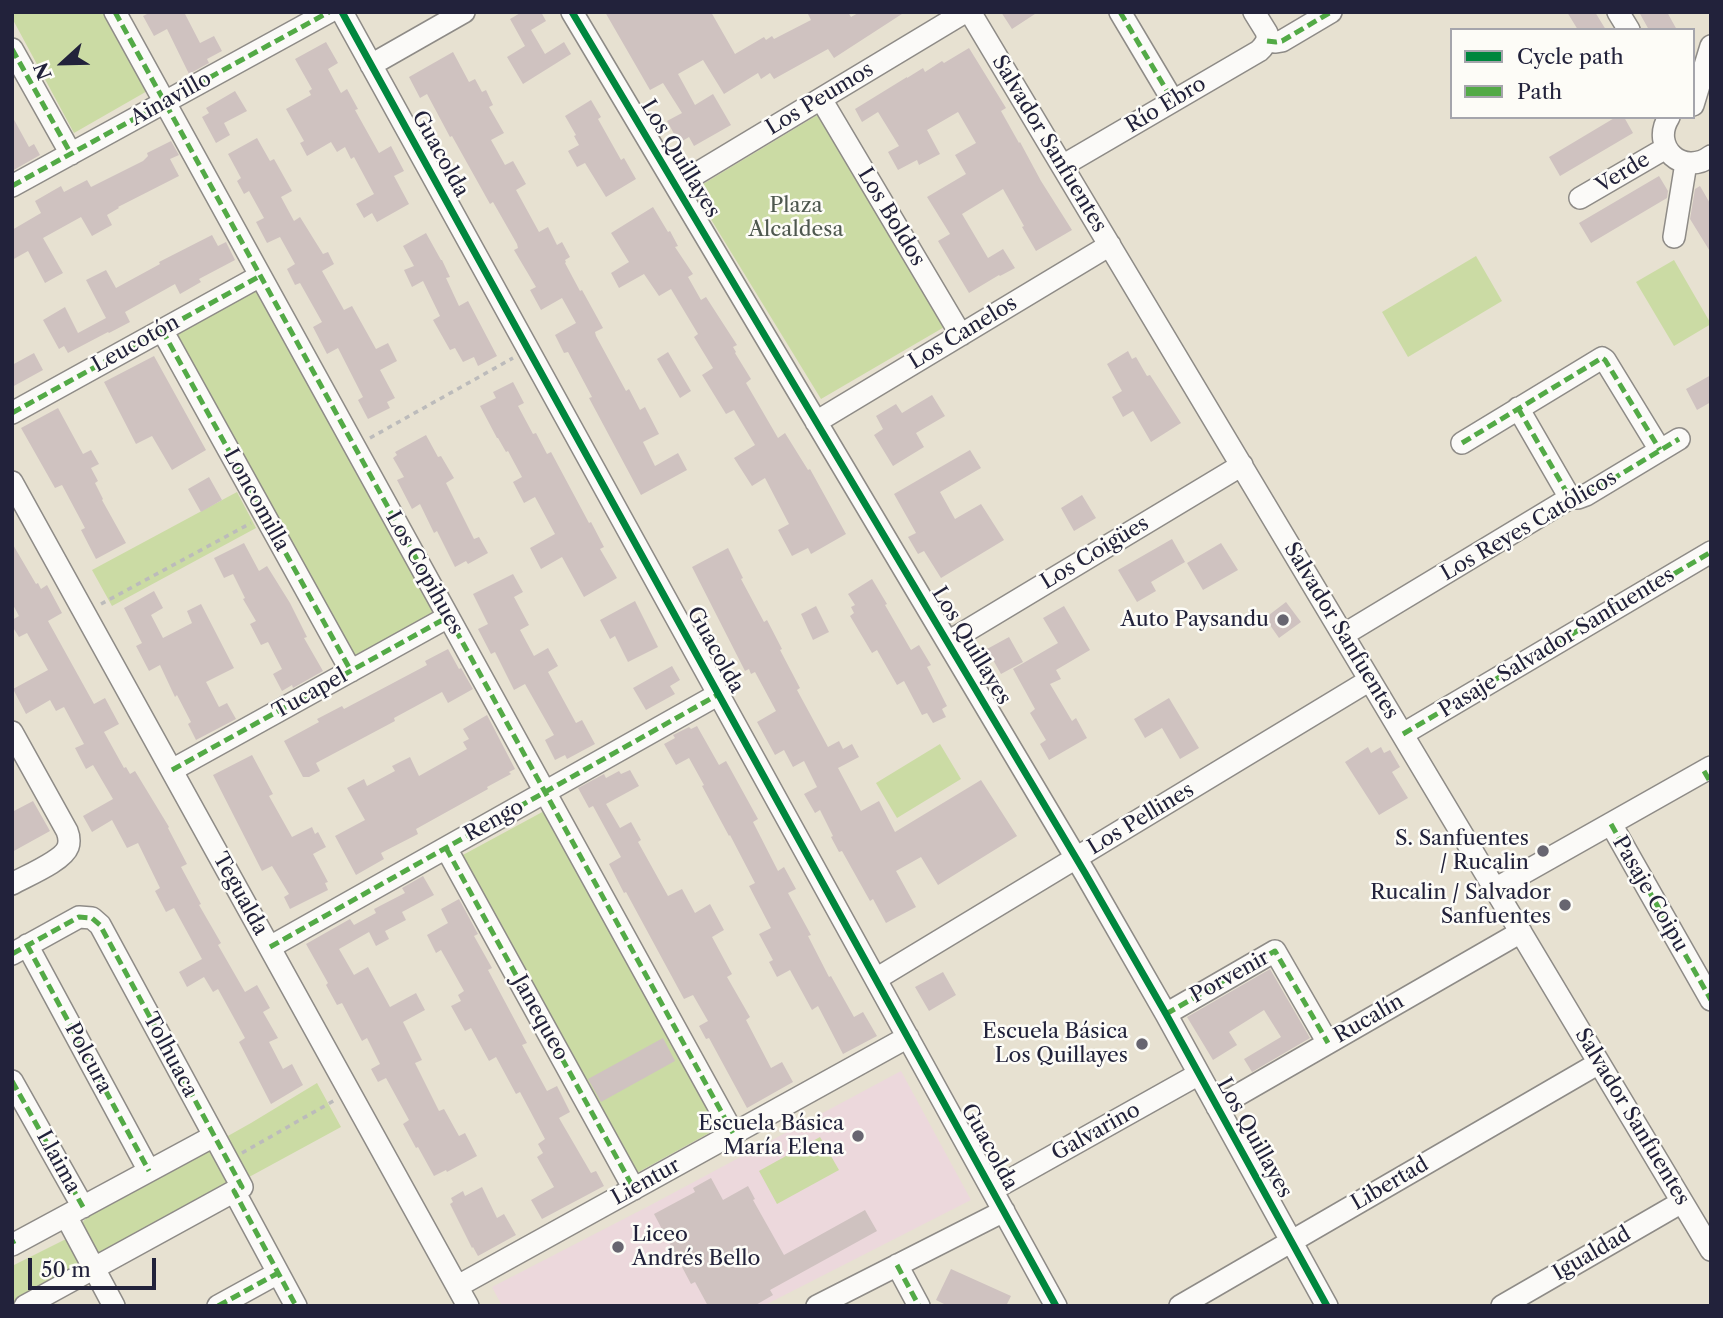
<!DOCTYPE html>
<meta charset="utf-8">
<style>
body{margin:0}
#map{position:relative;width:1723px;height:1318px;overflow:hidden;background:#e7e1d1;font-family:"Libre Caslon Text",serif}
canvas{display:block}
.frame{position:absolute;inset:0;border:14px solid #22223b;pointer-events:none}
.legend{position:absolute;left:1450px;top:28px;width:245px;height:91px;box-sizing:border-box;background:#fdfcf7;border:2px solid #a5a5ac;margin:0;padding:9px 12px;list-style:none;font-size:21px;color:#22223b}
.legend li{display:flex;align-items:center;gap:14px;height:35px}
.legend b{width:35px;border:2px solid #a5a5ac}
.north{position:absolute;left:28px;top:28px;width:70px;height:70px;-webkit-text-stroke:5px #fdfcf7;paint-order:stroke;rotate:248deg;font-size:19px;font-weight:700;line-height:28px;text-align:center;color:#22223b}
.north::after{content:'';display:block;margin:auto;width:24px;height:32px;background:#22223b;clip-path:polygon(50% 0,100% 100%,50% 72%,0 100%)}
.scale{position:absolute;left:28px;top:1258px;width:128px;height:32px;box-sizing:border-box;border:4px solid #22223b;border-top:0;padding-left:9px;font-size:21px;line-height:24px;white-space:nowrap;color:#22223b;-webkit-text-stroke:5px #fdfcf7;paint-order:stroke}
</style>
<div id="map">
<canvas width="1723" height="1318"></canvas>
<div class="frame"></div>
<ul class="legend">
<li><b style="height:9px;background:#00873e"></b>Cycle path</li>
<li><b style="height:9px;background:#53aa46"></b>Path</li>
</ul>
<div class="north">N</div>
<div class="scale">50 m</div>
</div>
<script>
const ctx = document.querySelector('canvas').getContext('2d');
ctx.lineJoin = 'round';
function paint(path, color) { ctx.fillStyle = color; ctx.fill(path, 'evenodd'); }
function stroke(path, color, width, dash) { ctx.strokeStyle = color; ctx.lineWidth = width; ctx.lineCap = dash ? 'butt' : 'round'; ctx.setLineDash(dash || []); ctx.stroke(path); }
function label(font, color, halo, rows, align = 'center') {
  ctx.font = font + ' "Libre Caslon Text",serif'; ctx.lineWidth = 5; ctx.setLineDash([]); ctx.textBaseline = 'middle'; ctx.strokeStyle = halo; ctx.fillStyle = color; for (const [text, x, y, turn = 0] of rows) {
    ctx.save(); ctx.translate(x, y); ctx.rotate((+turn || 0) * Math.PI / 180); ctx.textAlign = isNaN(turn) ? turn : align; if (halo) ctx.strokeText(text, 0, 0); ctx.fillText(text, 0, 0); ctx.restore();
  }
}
const built = new Path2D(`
 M901 1071 971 1200 763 1306H502L492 1287 647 1207Z`);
const green = new Path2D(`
 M12 12H106L149 90 74 133 12 18Z
 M819 114 946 326 821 399 693 190Z
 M1476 256 1502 301 1408 357 1382 312Z
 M1674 260 1711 324 1674 346 1636 282Z
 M257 287 442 617 356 664 172 334Z
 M237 492 256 528 112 606 92 570Z
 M940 744 961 779 897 818 876 783Z
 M546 810 720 1127 635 1174 461 856Z
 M317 1083 341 1127 12 1306V1266L68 1238 91 1213 251 1123Z
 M820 1137 839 1170 777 1204 759 1171Z`);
const building = new Path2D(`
 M151 12H184L200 43 214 36 222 51 207 59 209 63 189 74 167 29 154 36 143 16Z
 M522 12H541L546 21 531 30 545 54 564 42 571 54 523 84 507 57 525 46 510 19Z
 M605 12H711L735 54 764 37 766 40 772 36 774 39 811 20 807 12H848L851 17 860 12H905L834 58 828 49 774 79 770 73 761 79 758 73 724 94 703 60 678 74 695 105 713 94 731 125 694 146 689 137 679 143 667 121 682 113 663 83 650 90Z
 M1001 12H1038L1012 29Z
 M1567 12H1595L1606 30H1578Z
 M1639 12H1667L1677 30H1649Z
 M326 42 338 63 328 69 341 93 347 89 358 109 355 110 379 153 391 146 404 171 394 176 409 204 377 222 372 213 364 218 356 204 374 194 354 157 351 159 345 147 337 152 331 142 307 156 300 143 304 141 286 109 311 95 309 91 312 89 295 59Z
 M969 48 1006 108 1001 111 1019 143 1020 142 1041 181 1072 230 1036 251 1022 227 1024 226 1003 189 962 214 988 258 1003 249 1015 268 1000 276 999 275 969 293 938 241 950 234 927 197 966 174 955 155 976 143 958 112 927 130 940 154 919 165 917 160 898 170 888 152 899 146 878 112 862 122 855 109 907 77V78L923 68 925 72 942 61 944 63Z
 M453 52 469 82 475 79 482 92 486 90 493 105 489 107 504 133 491 140 505 165 513 161 526 184 516 190 539 232 548 227 557 245 562 242 570 257 565 260 566 262 565 263 580 291 582 290 603 328 595 332 596 336 626 391 629 389 640 410 645 407 659 434 643 442 655 466 678 453 687 470 641 495 589 398 592 397 568 352 564 353 555 335 576 323 562 298 541 310 530 290 536 287 514 250 518 248 517 244 493 202 490 204 452 136 450 137 427 94 420 98 409 77Z
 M235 91 247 111 224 123 230 135 216 143 202 117 209 113 206 108Z
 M591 100 601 117 598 119 621 160 624 158 636 179 606 197 585 163 577 167 568 151 579 145 574 136 576 135 565 116Z
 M12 116 29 147 34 144 40 155 12 171Z
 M1616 117H1624L1633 133 1560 176 1549 157Z
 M257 138 270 161 274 159 292 191 281 197 294 221 300 217 323 254 328 252 334 264 322 271 344 310 352 306 376 349 388 343 397 361 380 370 395 398 387 402 390 408 368 419 358 400 363 397 338 348 327 354 313 327 322 322 300 283 295 285 287 269 295 264 280 237 267 243 256 222 264 218 249 191 244 194 237 181 241 178 228 154Z
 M171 141 179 155 170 159 179 176 118 207 119 208 107 215 112 225 92 236 81 217 43 238 63 273 45 283 28 251 12 260V230L41 213 35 201 61 186 64 192 87 180 91 187 143 161 148 156 147 153Z
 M1659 176 1668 191 1667 198 1591 243 1579 223Z
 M1700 186 1711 205V253L1690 219 1695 189Z
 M653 207 668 232 670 231 678 246 675 247 693 274 688 277 701 300 706 297 737 345 733 347 736 352 735 353 751 379 746 383 778 438 785 433 808 470 810 469 846 534 811 554 808 548 792 556 778 530 789 524 765 478 752 486 734 458 755 445 734 410 726 414 702 375 713 368 694 337 698 334 671 289 659 296 644 274 619 288 611 273 629 262 611 233Z
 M426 233 441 260H442L450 277 446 278 459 306 468 301 497 356 478 366 474 357 463 362 455 348 450 350 433 320 440 316 423 281 412 287 404 270 414 266 403 246Z
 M212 235 218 246 226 242 235 260 199 279 201 282 180 294 175 284 125 312 130 322 109 333 108 332 68 353 64 346 59 349 43 320 65 307 78 333 106 318 86 280 106 270 116 288 160 264 159 262Z
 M1128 351 1132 359 1136 357 1147 376 1150 375 1181 423 1151 442 1133 411 1123 417 1112 397 1122 391 1107 364Z
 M668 352 691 391 680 398 657 359Z
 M34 353 43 370 12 387V365Z
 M154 356 206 450 172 470 152 436 136 444 104 382Z
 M1711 375V402L1697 410 1686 389Z
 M513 382 524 403 518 406 533 434 536 433 547 454 551 452 589 523 591 522 604 547 600 549 617 578 584 597 562 557 541 569 530 548 555 534 535 497 524 503 513 482 522 477 508 451 506 452 498 438H497L480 406 496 398 493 392Z
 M932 395 945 416 916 433 924 447 893 466 874 435 883 429 876 416 896 404 902 413Z
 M58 408 83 454 91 450 99 464 91 468 98 481 95 483 103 499 102 500 126 543 96 559 81 530 85 528 62 485 55 488 21 428Z
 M426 435 438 457 441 456 454 478 446 483 474 539 479 537 488 553 468 564 466 561 455 567 437 531 434 533 420 504 412 509 397 480 404 477 393 458 397 455 395 452Z
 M970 450 981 468 940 492 955 519 981 504 1004 540 941 578 924 551 918 554 908 537 916 533 894 494Z
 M209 477 222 500 201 512 188 489Z
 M1082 495 1096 518 1074 531 1061 508Z
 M1172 539 1185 562 1151 582 1156 591 1137 602 1118 570Z
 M12 543 36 584 38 583 41 589 47 585 62 613 48 621 94 704 105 698 119 724 104 732 124 768 126 767 130 774 135 771 169 827 168 828 187 864 181 867 201 904 199 905 221 943 218 945 245 992 257 985 270 1008 263 1012 278 1038 269 1042 283 1069 292 1064 303 1085 271 1104 239 1042 245 1038 218 989 213 992 204 977 187 987 179 972 202 959 174 908 166 912 155 891 160 888 138 843 127 848 112 820 92 832 83 816 113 799 93 765 86 769 75 748 84 744 64 707 56 711 50 700 26 714 13 689 48 670 27 633 19 637 12 626V620L19 616 12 603Z
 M244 543 259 571 267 566 290 603 307 637 304 638 323 671 293 688 292 685 282 691 273 674 282 669 268 642 261 645 250 624 256 621 243 599 245 598 233 574 224 578 214 558Z
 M1221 543 1238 570 1203 590 1187 563Z
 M728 548 743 578 741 579 764 622 767 620 782 649 780 650 800 688 797 690 828 747 839 741 843 749 852 744 859 757 838 768 861 811 879 801 895 832 981 780 1017 836 938 885 921 857 896 871 916 907 886 923 873 899 870 901 842 851 839 852 831 837 833 836 820 810 815 813 804 794 817 787 804 761 793 767 784 750 775 755 757 722 776 711 755 672 751 674 749 669 745 671 692 567Z
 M513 574 523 592 514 597 529 625 520 630 534 656 548 648 558 666 548 672 576 723 582 720 595 744 567 759 565 755 555 760 545 740 554 735 525 684 514 690 495 652 491 654 478 629 488 624 473 594Z
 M872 579 887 604 885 605 911 650 919 645 931 665 927 667 947 706 942 709 946 717 933 723 927 713 922 715 904 681 897 685 877 650 872 653 850 616 854 613 851 607 855 605 848 594Z
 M154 591 163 608 151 615 163 638 192 623 187 611 201 604 234 668 206 682 219 707 227 703 236 719 196 740 188 724 191 722 177 695 175 697 160 665 149 671 136 646 142 643 124 608Z
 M635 601 658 647 628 662 615 636 610 639 600 620Z
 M1286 602 1301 622 1279 638 1265 618Z
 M816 606 829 632 813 640 801 614Z
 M1064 606 1090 650 1056 670 1061 679 1050 684 1072 721 1076 718 1087 738 1049 760 1040 744 1046 740 1030 713 1035 709 1013 669 1058 643 1043 618Z
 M1009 637 1023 662 1001 674 987 649Z
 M448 649 459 669 461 668 473 689 448 703 442 692 394 718 395 721 316 763 320 771 309 777H303L284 741 319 722 317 719 342 706 344 709 427 665 425 661Z
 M672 666 680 680 670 686 675 694 646 710 633 688Z
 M1169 698 1199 748 1180 759 1162 728 1145 738 1134 719Z
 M487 715 515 769 509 772 511 774 487 787 488 789 416 829 418 834 381 853 384 859 356 875 335 836 365 820 347 788 364 779 367 786 395 771 392 766 410 757 419 776 467 749 463 742 469 739 463 729Z
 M697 726 719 765 726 761 758 819 753 822 778 871 784 867 796 889 788 893 811 935 808 936 829 977 831 976 854 1017 863 1012 877 1036 843 1054 818 1006 812 1010 790 970 777 977 769 962 773 960 759 934 771 928 749 886 755 883 730 835 729 836 702 786 704 785 689 758 676 765 664 744 675 738 673 735 689 727 691 729Z
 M1368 747 1371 753 1381 747 1384 753 1390 750 1400 767 1392 772 1408 798 1379 815 1345 762Z
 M252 755 273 794 269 796 292 837 312 827 315 834 318 832 326 847 313 854 328 882 325 883 328 890 290 909 284 897 289 894 272 866 262 871 213 775Z
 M630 770 639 786 606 804 620 828 631 822 641 840 638 842 668 896 682 889 695 913 710 904 724 930 712 937 732 974 727 977 750 1017 746 1020 771 1068 782 1062 793 1082 747 1108 709 1038 706 1039 699 1026 708 1021 693 995 684 999 626 892 624 893 609 864 621 857 593 806 589 808 578 788 604 774 606 778 619 771 621 774Z
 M33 801 50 831 12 852V812Z
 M423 876 434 895 402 912 406 920 385 931 389 939 376 946 369 932 339 949 354 975 368 967 390 1007 416 993 425 1010 403 1022 422 1060 415 1063 439 1111 444 1109 459 1136 465 1133 477 1156 447 1172 446 1170 434 1176 418 1147 416 1148 403 1124 409 1120 386 1078 378 1082 371 1069 380 1064 367 1038 362 1041 342 1003 337 1005 326 985 328 983 306 944 350 919 354 925 376 913 374 909 405 893 402 888Z
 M459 899 478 934 474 936 492 968 488 970 527 1043 522 1045 547 1091 557 1086 570 1112 559 1118 591 1173 596 1171 604 1186 542 1219 531 1200 554 1187 537 1157 543 1153 538 1144 545 1139 520 1092 516 1094 496 1057 489 1061 471 1028 465 1031 451 1006 461 1001 458 995 464 991 441 950 436 953 427 935 448 923 441 909Z
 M1270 969 1310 1038 1252 1072 1244 1059 1281 1037 1264 1010 1229 1032 1237 1045 1213 1060 1187 1017Z
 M943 972 956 995 929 1011 915 987Z
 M663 1038 675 1061 601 1102 588 1079Z
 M711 1178 723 1200 748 1186 755 1199 753 1200 784 1255 865 1210 877 1231 770 1290 773 1295 754 1306H708L695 1282 691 1284 654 1214 695 1192 693 1188Z
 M482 1187 497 1218 504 1214 516 1235 478 1256 473 1247 472 1248 450 1204 453 1202 451 1198 463 1191 465 1196Z
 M951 1269 1011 1296 1006 1306H948L936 1300Z`);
const path = new Path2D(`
 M370 438 513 358
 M101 604 251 523
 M242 1153 335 1100`);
const minor = new Path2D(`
 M115 12 733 1133
 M342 12 1056 1306
 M572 12 1085 873 1166 1014 1327 1306
 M970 12 1711 1250
 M1120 12 1173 101
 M1254 12 1267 33V41
 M1618 12 1629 30
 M1267 41 1276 42 1282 41 1331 12
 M12 49 71 154
 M371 65 464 12
 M821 99 961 335
 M1693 105 1711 46
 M1669 117C1650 147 1683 177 1711 156
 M1062 166 1259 51 1262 48 1267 41
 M12 186 329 12
 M676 186 965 12
 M1580 198 1666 148
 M1674 237 1686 163
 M162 330 351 671
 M1518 408 1570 498
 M12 413 260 276
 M816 422 1110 245
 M1462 443 1602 358 1605 360 1660 450
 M12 482 468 1306
 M1343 635 1570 498H1578L1586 495 1679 439
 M948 642 1242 465
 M12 732 67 831C69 836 70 841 68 847 63 861 26 876 12 884
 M1403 734 1711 552
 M172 770 448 617
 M1611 824 1711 1000
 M446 848 634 1189
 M1495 889 1711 767
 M27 945 149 1171
 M270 947 719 694
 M12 954 79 917 92 918 100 925 242 1187 25 1306
 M876 979 1370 680
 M1166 1014 1275 951 1328 1043
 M12 1081 83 1207
 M1217 1107 1521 932
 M992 1190 1199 1074
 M234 1191 296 1306
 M66 1216 114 1306
 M12 1245 214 1136
 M897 1265 919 1306
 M458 1286 908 1037
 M218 1306 278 1273
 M817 1306 1004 1211
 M1180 1306 1599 1063
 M1502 1306 1682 1202`);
const quiet = new Path2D(`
 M115 12 733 1133
 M1120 12 1173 101
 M1267 41 1276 42 1282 41 1331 12
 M12 49 71 154
 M12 186 329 12
 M162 330 351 671
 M1518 408 1570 498H1578L1586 495 1679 439
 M12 413 260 276
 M1462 443 1602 358 1605 360 1660 450
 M1403 734 1711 552
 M172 770 448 617
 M1704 771 1711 783
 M1611 824 1711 1000
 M446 848 634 1189
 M27 945 149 1171
 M270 947 719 694
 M12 954 79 917 92 918 100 925 242 1187 234 1191 296 1306
 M1166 1014 1275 951 1328 1043
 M12 1081 83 1207
 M12 1240 14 1244
 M897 1265 919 1306
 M218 1306 278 1273`);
const cycleway = new Path2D(`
 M342 12 1056 1306
 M572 12 1085 873 1166 1014 1327 1306`);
const markers = [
 [1283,620,7,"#676570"],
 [1543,851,7,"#676570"],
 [1565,905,7,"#676570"],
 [1142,1044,7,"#676570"],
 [858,1136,7,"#676570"],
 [618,1247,7,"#676570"]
];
const streetNames = [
 ["Ainavillo",171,99,-29],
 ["Los Peumos",820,99,-31],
 ["Río Ebro",1166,105,-31],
 ["Salvador Sanfuentes",1049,144,59],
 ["Guacolda",440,154,61],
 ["Los Quillayes",680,159,59],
 ["Verde",1623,173,-31],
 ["Los Boldos",891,217,59],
 ["Los Canelos",963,333,-31],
 ["Leucotón",136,344,-29],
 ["Loncomilla",256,500,61],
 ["Los Reyes Católicos",1529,526,-30],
 ["Los Coigües",1095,553,-31],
 ["Los Copihues",424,573,61],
 ["Salvador Sanfuentes",1341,631,59],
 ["Pasaje Salvador Sanfuentes",1557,643,-31],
 ["Los Quillayes",971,646,59],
 ["Guacolda",715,650,61],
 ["Tucapel",310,694,-29],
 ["Los Pellines",1141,819,-31],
 ["Rengo",494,821,-29],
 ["Tegualda",240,894,61],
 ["Pasaje Coipu",1650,894,60],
 ["Porvenir",1230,977,-29],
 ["Janequeo",540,1018,61],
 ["Rucalín",1369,1019,-30],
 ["Tolhuaca",170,1055,62],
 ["Polcura",88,1058,62],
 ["Salvador Sanfuentes",1632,1117,59],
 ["Galvarino",1096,1132,-29],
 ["Los Quillayes",1254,1138,61],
 ["Guacolda",989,1147,61],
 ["Llaima",58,1162,61],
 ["Lientur",646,1182,-29],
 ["Libertad",1390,1184,-30],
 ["Igualdad",1592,1254,-30]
];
const parkNames = [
 ["Plaza",796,206],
 ["Alcaldesa",796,230]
];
const poiNames = [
 ["Auto Paysandu",1269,620],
 ["S. Sanfuentes",1529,839],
 ["/ Rucalin",1529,863],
 ["Rucalin / Salvador",1551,893],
 ["Sanfuentes",1551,917],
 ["Escuela Básica",1128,1032],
 ["Los Quillayes",1128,1056],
 ["Escuela Básica",844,1124],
 ["María Elena",844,1148],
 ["Liceo",632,1235,"left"],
 ["Andrés Bello",632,1259,"left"]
];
paint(built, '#ecd8dc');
paint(green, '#cbdba4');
paint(building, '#cfc2c0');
stroke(minor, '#8e8b87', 24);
stroke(path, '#bcbbbb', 3.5, [5, 5]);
stroke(minor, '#fbfaf8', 21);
stroke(quiet, '#53aa46', 5, [10, 5]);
stroke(cycleway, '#00873e', 7);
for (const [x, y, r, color] of markers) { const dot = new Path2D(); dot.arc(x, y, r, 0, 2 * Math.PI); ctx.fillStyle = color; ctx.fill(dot); stroke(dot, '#fdfcf7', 2.5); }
label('21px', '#22223b', '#fdfcf7', streetNames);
label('21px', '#4e584f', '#fdfcf7', parkNames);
label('21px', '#22223b', '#fdfcf7', poiNames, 'right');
</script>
